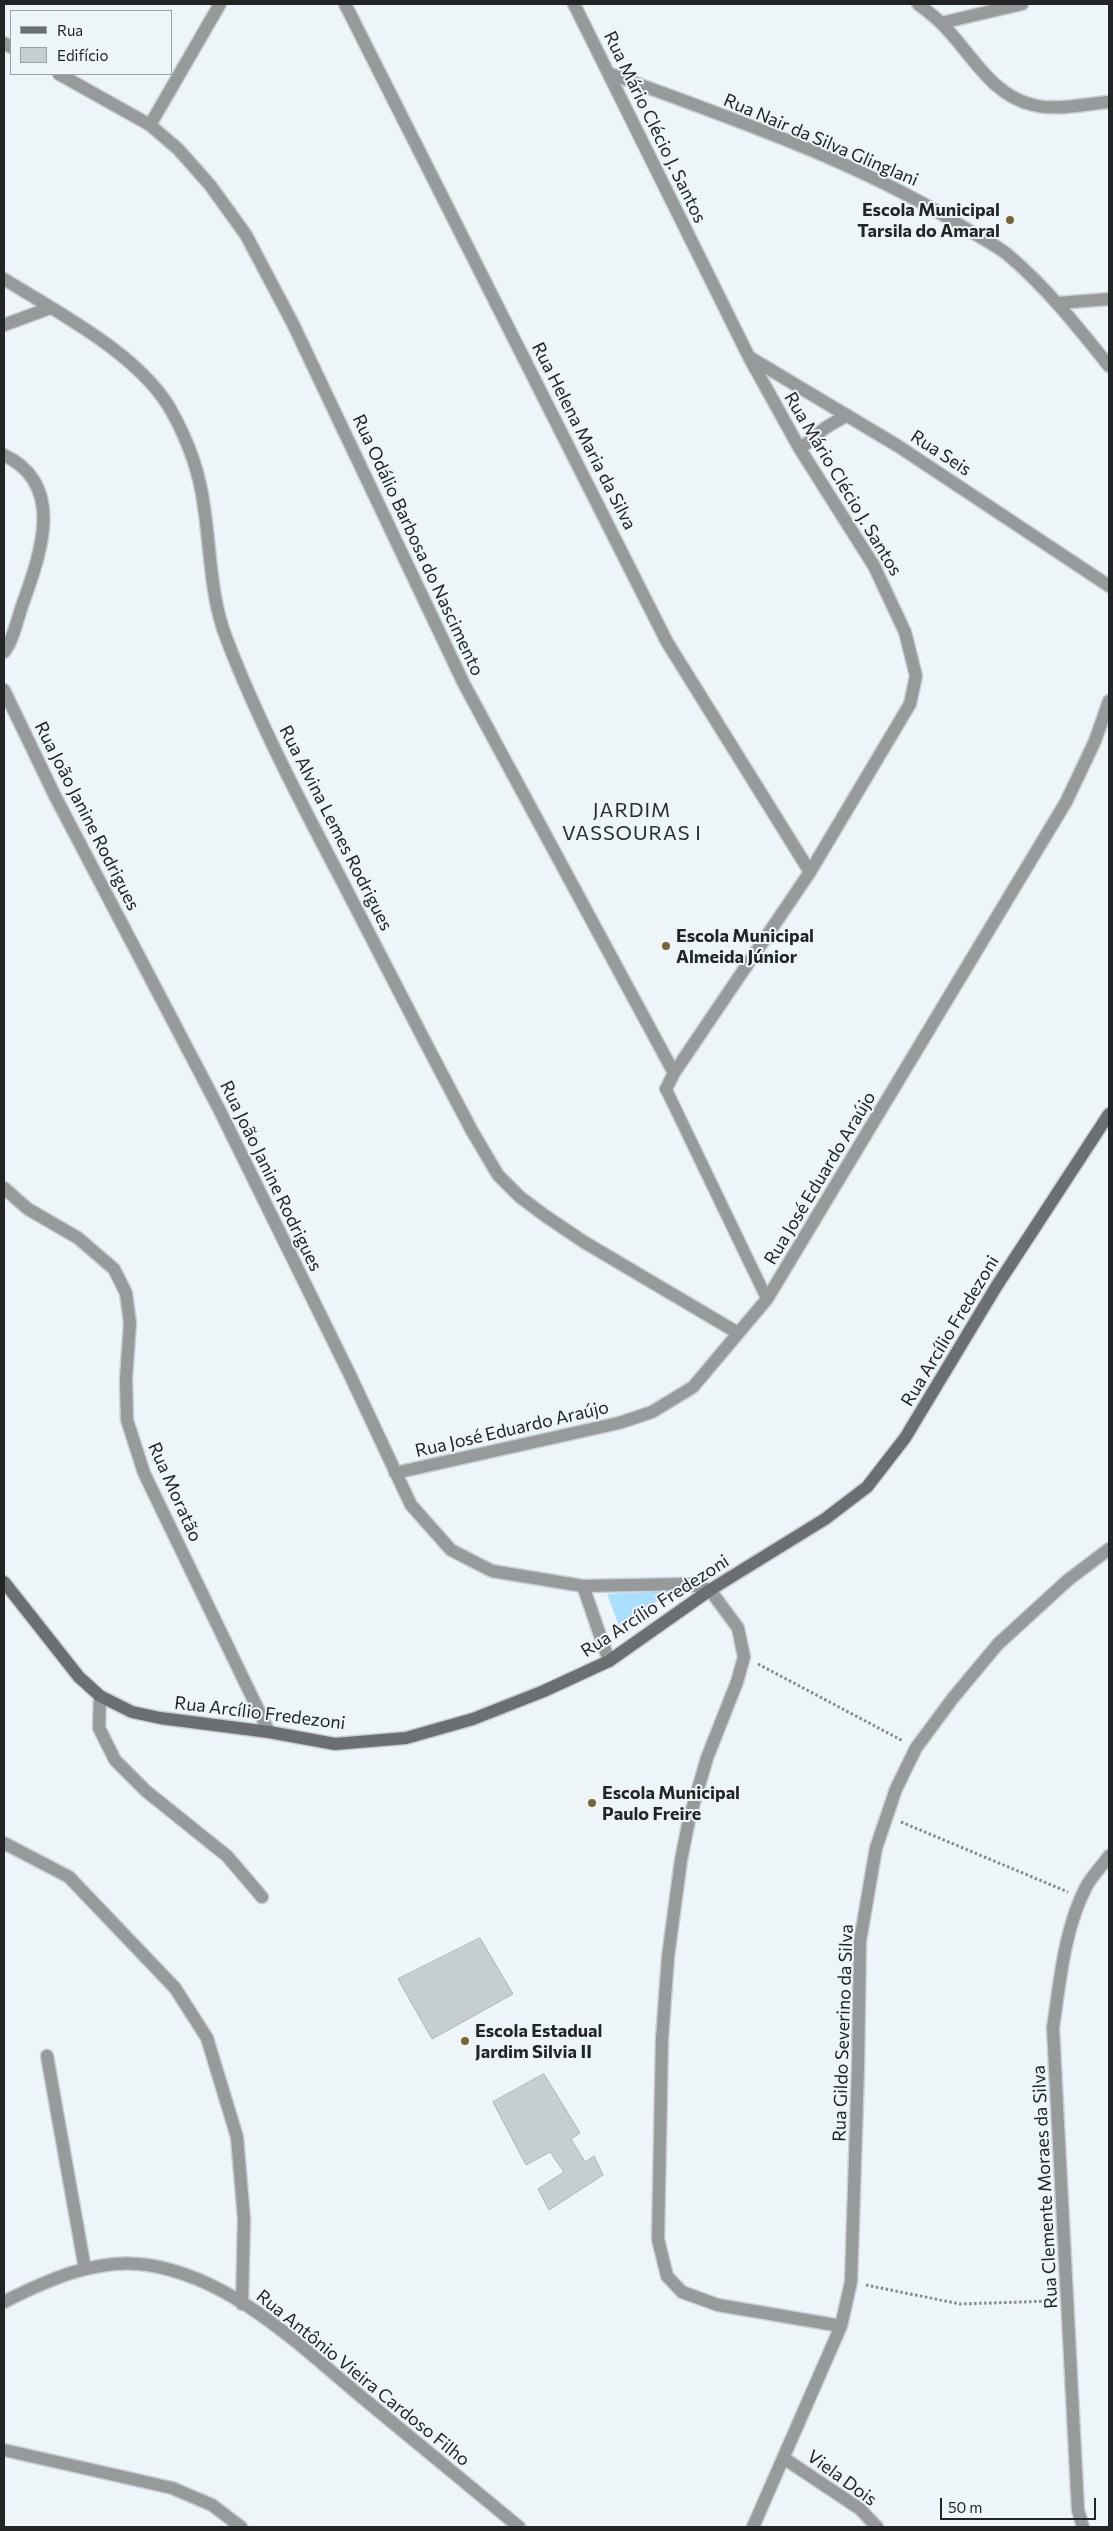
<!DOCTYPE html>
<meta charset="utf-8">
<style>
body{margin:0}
#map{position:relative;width:1113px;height:2531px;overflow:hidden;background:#eef5f9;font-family:Commissioner,sans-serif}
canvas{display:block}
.frame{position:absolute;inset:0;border:5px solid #222426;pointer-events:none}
.legend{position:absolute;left:10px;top:10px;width:162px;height:65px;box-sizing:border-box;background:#eef5f9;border:1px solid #9ca1a5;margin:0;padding:6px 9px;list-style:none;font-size:15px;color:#222426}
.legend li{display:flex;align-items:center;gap:10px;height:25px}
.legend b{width:25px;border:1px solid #9ca1a5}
.scale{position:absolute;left:940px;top:2498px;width:156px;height:22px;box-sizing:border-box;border:2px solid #222426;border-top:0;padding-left:6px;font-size:15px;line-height:18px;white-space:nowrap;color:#222426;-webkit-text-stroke:4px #eef5f9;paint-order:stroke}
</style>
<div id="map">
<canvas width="1113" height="2531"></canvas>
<div class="frame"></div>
<ul class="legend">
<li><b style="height:6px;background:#6b6f72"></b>Rua</li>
<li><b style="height:14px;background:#c7ced2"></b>Edifício</li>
</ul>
<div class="scale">50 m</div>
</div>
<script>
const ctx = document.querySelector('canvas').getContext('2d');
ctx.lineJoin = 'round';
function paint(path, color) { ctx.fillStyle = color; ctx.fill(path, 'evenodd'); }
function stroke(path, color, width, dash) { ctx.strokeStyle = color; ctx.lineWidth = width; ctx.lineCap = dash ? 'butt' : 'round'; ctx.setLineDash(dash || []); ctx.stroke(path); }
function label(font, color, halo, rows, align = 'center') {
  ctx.font = font + ' Commissioner,sans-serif'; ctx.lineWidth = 4; ctx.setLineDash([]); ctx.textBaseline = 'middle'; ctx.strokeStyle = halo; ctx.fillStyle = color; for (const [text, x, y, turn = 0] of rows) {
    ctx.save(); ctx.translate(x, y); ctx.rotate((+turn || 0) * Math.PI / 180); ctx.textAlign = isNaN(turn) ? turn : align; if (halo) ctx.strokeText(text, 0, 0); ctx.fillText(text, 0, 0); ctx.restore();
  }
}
const green = new Path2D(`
 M673 1591 619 1626 607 1594Z`);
const building = new Path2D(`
 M480 1938 513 1994 432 2039 398 1979Z
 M544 2074 580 2133 571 2139 585 2162 594 2156 603 2175 549 2210 538 2189 564 2172 550 2152 526 2165 493 2102Z`);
const path = new Path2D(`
 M758 1664 903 1741
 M901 1822 1068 1892
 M866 2285 960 2304 1051 2301`);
const lane = new Path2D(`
 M666 1089 767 1299`);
const street = new Path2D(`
 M345 4 667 642 810 872
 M574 4 749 357 800 449 874 566 905 632 916 676 910 704 810 872 674 1073
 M918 4C926 10 934 16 941 23 971 52 990 95 1033 105 1057 111 1085 104 1109 102
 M941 23 1022 4
 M4 43 11 47
 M59 74 150 125 178 149 210 185 246 235 293 324 464 684 674 1073 666 1089
 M611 74C724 116 852 159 955 222 972 233 991 242 1007 254 1046 287 1077 326 1109 366
 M150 125 220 4
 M4 279C57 312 141 355 172 412 188 441 200 474 204 507 211 552 210 597 227 640 259 723 301 803 342 881 385 965 428 1048 472 1131L498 1175 520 1197 544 1215 584 1242 738 1333
 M1058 303 1109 299
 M4 325 50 308
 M749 357 898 446 1109 586
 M800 449 825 428 847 415
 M4 455C67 485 40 555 22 606 17 620 13 641 4 652
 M4 690 55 796 219 1109 350 1375 411 1505 451 1550 492 1571 583 1586 687 1584 710 1590 738 1628 744 1657 737 1682 707 1758 689 1820 681 1860 668 1957 662 2039 658 2239 667 2276 682 2292 718 2305 841 2326
 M4 1188 28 1209 78 1238 114 1269 126 1293 130 1323 126 1379 127 1420 144 1473 269 1732
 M395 1473 619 1423 652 1412 693 1387 767 1299 1066 802 1095 741 1109 701
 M583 1586 609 1661
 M100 1696 99 1728 115 1760 146 1791 227 1856 262 1897
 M4 1843 69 1877 175 1988 207 2038 237 2137 244 2219 242 2304
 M47 2056 85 2269
 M4 2302C47 2280 98 2257 148 2265 233 2278 301 2347 364 2399 416 2442 468 2485 519 2527
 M4 2450 172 2488 212 2505 241 2527
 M785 2459 860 2509 877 2527
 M753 2527 841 2326 851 2282 858 2068 860 1941 876 1848 896 1789 916 1748 953 1698 998 1644 1068 1580 1109 1549
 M1083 2527 1078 2510 1053 2028C1060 1981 1064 1930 1086 1887 1092 1876 1102 1866 1109 1856`);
const secondary = new Path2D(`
 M4 1582 79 1677 100 1696 132 1712 160 1718 269 1732 335 1744 406 1738 473 1719 544 1691 609 1661 710 1590 825 1519 867 1487 905 1438 996 1287 1109 1114`);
const markers = [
 [1010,220,5,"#796433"],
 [666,946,5,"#796433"],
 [592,1803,5,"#796433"],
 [465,2041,5,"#796433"]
];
const streetNames = [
 ["Rua Mário Clécio J. Santos",655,127,64],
 ["Rua Nair da Silva Glinglani",821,140,23],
 ["Rua Helena Maria da Silva",584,436,63],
 ["Rua Seis",941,453,33],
 ["Rua Mário Clécio J. Santos",843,484,59],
 ["Rua Odálio Barbosa do Nascimento",418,545,65],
 ["Rua João Janine Rodrigues",87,816,63],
 ["Rua Alvina Lemes Rodrigues",336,828,63],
 ["Rua João Janine Rodrigues",271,1176,64],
 ["Rua José Eduardo Araújo",820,1178,-59],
 ["Rua Arcílio Fredezoni",950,1331,-59],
 ["Rua José Eduardo Araújo",512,1429,-13],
 ["Rua Moratão",175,1492,66],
 ["Rua Arcílio Fredezoni",655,1606,-33],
 ["Rua Arcílio Fredezoni",260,1713,7],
 ["Rua Gildo Severino da Silva",843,2033,-88],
 ["Rua Clemente Moraes da Silva",1045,2187,-93],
 ["Rua Antônio Vieira Cardoso Filho",363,2378,39],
 ["Viela Dois",842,2478,36]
];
const poiNames = [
 ["Escola Municipal",1000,210,"right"],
 ["Tarsila do Amaral",1000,231,"right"],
 ["Escola Municipal",676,936],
 ["Almeida Júnior",676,957],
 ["Escola Municipal",602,1793],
 ["Paulo Freire",602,1814],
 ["Escola Estadual",475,2031],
 ["Jardim Silvia II",475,2052]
];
const quarterNames = [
 ["JARDIM",632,810],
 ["VASSOURAS I",632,833]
];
paint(green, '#abdfff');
paint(building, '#c7ced2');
stroke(building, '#acb2b7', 1);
stroke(lane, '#c9cfd3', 14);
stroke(street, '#c9cfd3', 15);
stroke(secondary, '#c9cfd3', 15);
stroke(path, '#878b8e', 3, [2.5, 2.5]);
stroke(lane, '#979a9b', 11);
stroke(street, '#979a9b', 12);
stroke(secondary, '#6b6f72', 12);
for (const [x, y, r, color] of markers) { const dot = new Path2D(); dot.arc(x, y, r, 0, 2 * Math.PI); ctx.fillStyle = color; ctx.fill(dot); stroke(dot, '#eef5f9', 2); }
label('18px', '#222426', '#eef5f9', streetNames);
label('bold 18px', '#222426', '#eef5f9', poiNames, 'left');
ctx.letterSpacing = '1px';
label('20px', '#272c2f', '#eef5f9', quarterNames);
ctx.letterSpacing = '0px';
</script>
